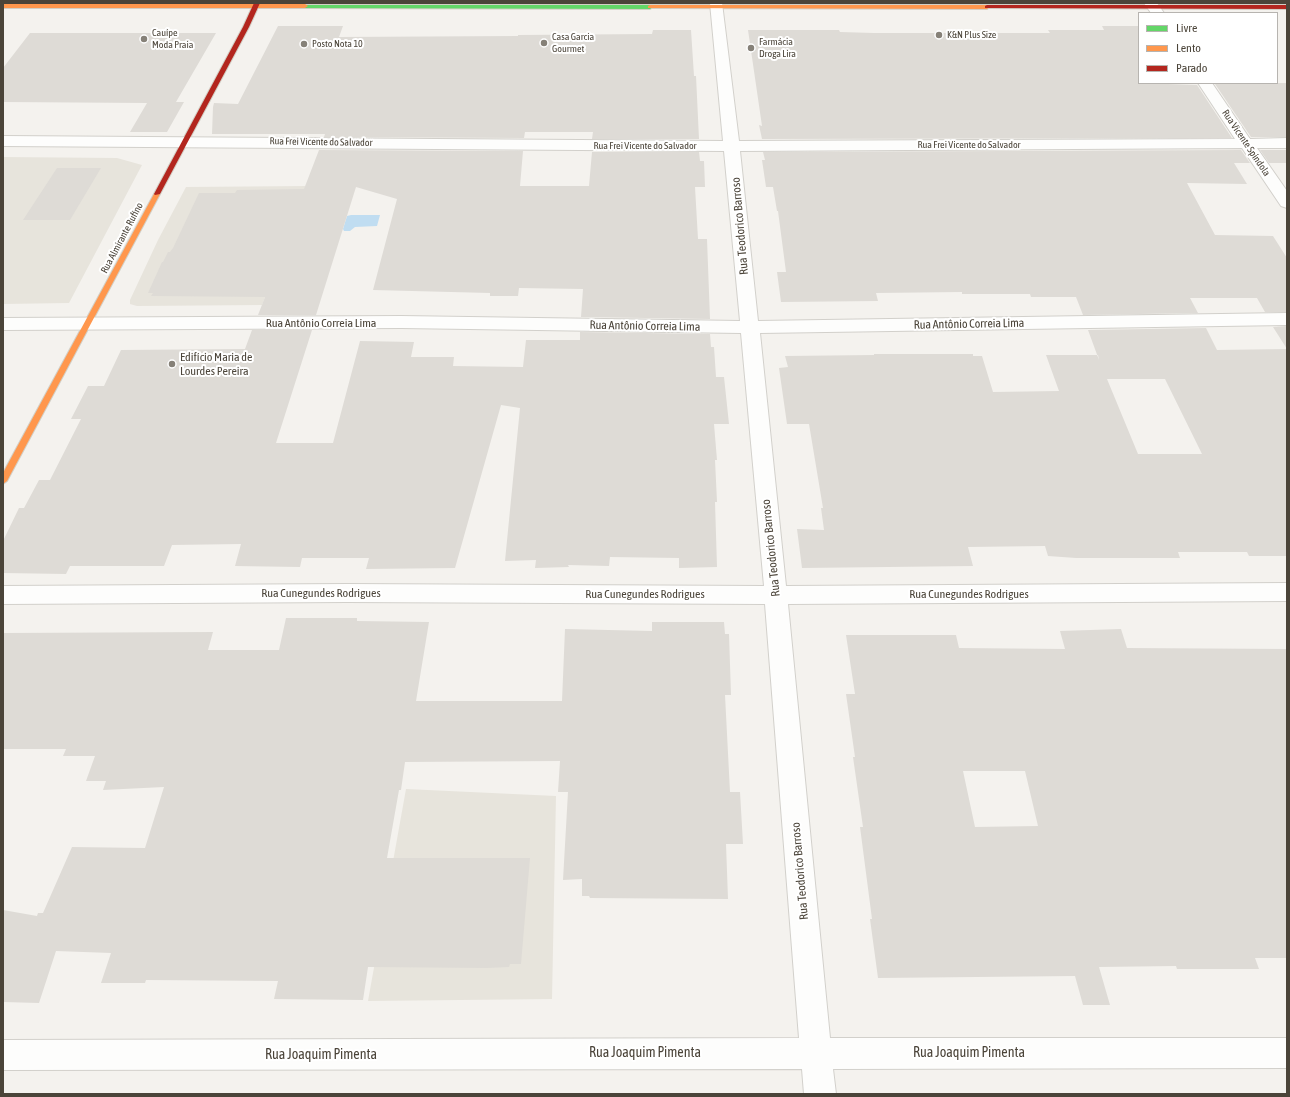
<!DOCTYPE html>
<meta charset="utf-8">
<style>
body{margin:0}
#map{position:relative;width:1290px;height:1097px;overflow:hidden;background:#f4f2ee;font-family:"Asap Condensed",sans-serif}
canvas{display:block}
.frame{position:absolute;inset:0;border:4px solid #4b4439;pointer-events:none}
.legend{position:absolute;left:1138px;top:12px;width:140px;height:72px;box-sizing:border-box;background:#fff;border:1px solid #b7b4b0;margin:0;padding:5px 7px;list-style:none;font-size:12px;color:#4b4439}
.legend li{display:flex;align-items:center;gap:8px;height:20px}
.legend b{width:20px;border:1px solid #b7b4b0}
</style>
<div id="map">
<canvas width="1290" height="1097"></canvas>
<div class="frame"></div>
<ul class="legend">
<li><b style="height:5px;background:#63d668"></b>Livre</li>
<li><b style="height:5px;background:#ff974d"></b>Lento</li>
<li><b style="height:5px;background:#b3261e"></b>Parado</li>
</ul>
</div>
<script>
const ctx = document.querySelector('canvas').getContext('2d');
ctx.lineJoin = 'round';
function paint(path, color) { ctx.fillStyle = color; ctx.fill(path, 'evenodd'); }
function stroke(path, color, width, dash) { ctx.strokeStyle = color; ctx.lineWidth = width; ctx.lineCap = dash ? 'butt' : 'round'; ctx.setLineDash(dash || []); ctx.stroke(path); }
function label(font, color, halo, rows, align = 'center') {
  ctx.font = font + ' "Asap Condensed",sans-serif'; ctx.lineWidth = 4; ctx.setLineDash([]); ctx.textBaseline = 'middle'; ctx.strokeStyle = halo; ctx.fillStyle = color; for (const [text, x, y, turn = 0] of rows) {
    ctx.save(); ctx.translate(x, y); ctx.rotate((+turn || 0) * Math.PI / 180); ctx.textAlign = isNaN(turn) ? turn : align; if (halo) ctx.strokeText(text, 0, 0); ctx.fillText(text, 0, 0); ctx.restore();
  }
}
const residential = new Path2D(`
 M3 157 117 158 142 165 69 303 3 304Z
 M307 186 262 305 137 306 130 304V300L158 240 186 187Z
 M406 789 556 796 552 999 368 1001Z`);
const water = new Path2D(`
 M351 215H380L377 226 355 227 350 231H344L343 229 347 216Z`);
const building = new Path2D(`
 M278 26H343L339 37 518 36V35L652 34 653 30H691L694 76H696L699 139H592L593 132H525L524 138 324 137 325 134H212L213 107 214 103 238 104Z
 M1102 26H1139V83L1197 85 1232 138 762 139 759 125 762 126 748 30H839L840 32 874 33H1050L1048 30H1104Z
 M30 33H216L176 102H184L167 132H130L147 103 3 102V68Z
 M1242 83H1287V137H1251L1215 84H1243Z
 M319 150 523 151 520 186H589L592 152H699L700 161H704L705 187H695L698 239H707L710 319 581 317 583 289 519 288 518 296H490V293L373 290 397 199 356 187 316 315H258L265 297 151 296 153 293H148L162 262H163L168 252H170L173 248 199 193H235L237 190 304 189Z
 M1241 150 1250 163H1234L1247 184 1187 183 1215 235 1273 236 1287 258V312H1265L1257 298H1190L1198 313 1083 315 1076 297H1031L1030 294H962V292L876 293 878 301 781 302 777 272H786L778 211H777L773 187H766L762 160H765L763 152Z
 M1260 150H1287V163H1269Z
 M57 168H101L70 220H23Z
 M1287 326V556H1249L1247 552H1178L1180 558H1076L1048 556 1045 546 968 547 973 566 802 568 797 529 824 530 821 508H823L809 424H787L779 368 788 367 785 356 874 355V354H973V356H982L993 392 1059 391 1046 355H1098L1099 360 1088 330 1206 328 1217 350 1287 349 1273 327ZM1107 379H1165L1202 454H1138Z
 M252 330H312L276 443H333L360 341 414 342 411 357H454L453 366 523 367 526 340H580V332L710 334 711 347H714L716 377H724L729 424H714L717 460H715L717 502H715L717 567 679 568V558L610 557 609 566 568 565 569 567 535 568 536 560 505 561 520 408 501 405 455 568 366 569 369 558H302L300 567 235 566 241 544 172 545 164 566H70L66 574 3 573V541L19 508H24L39 480H50L81 419H71L88 386H104L121 350 245 349Z
 M286 618H357V621L429 622 416 701H562L565 629 652 631V622H724L725 634H729L731 695H725L730 792H740L743 844H726L728 899 590 898 589 896H582V879L563 880 568 792H558L560 761 405 762 401 790H399L387 858H530L521 964H510L509 967 487 968 368 967 363 1000 274 999 278 981 146 980 145 983H101L111 953 56 951 39 1003 3 1002V910L37 916 38 913H43L72 847 145 848 164 787 103 790 106 781H86L95 756H63L66 749H3V633L213 632 208 650H279Z
 M1121 629 1127 648 1287 649V958H1255L1259 969H1177L1176 966 1099 967 1110 1005H1083L1075 976 878 978 870 919H872L860 827H863L853 757H855L846 694H855L846 635H956L959 648 1065 649 1060 631ZM963 771H1025L1038 826 975 827Z`);
const street = new Path2D(`
 M710 3H722L739 141 1235 139 1198 83H1212L1250 139 1287 138V148H1257L1287 191V208L1281 206 1242 148 740 151 758 321 1287 313V325L760 333 786 586 1287 583V601L788 604 830 1038H1287V1068L833 1069 836 1094H804L802 1069 3 1070V1040L799 1038 765 604 347 602 3 604V586L347 584 764 586 741 333 401 328 3 330V318L401 316 740 321 724 151 3 146V136L723 141Z
 M1144 3H1157L1164 13H1151Z`);
const fast = new Path2D(`
 M303 5H650L653 7 650 9 305 8 302 6Z`);
const slow = new Path2D(`
 M3 4H305L308 6 305 8H3Z
 M650 5H987L990 7 987 9 648 8V6Z
 M157 192 160 194 7 481 3 484V473L154 194Z`);
const jam = new Path2D(`
 M254 3H260L249 27 160 194 155 195 154 194 243 27Z
 M987 5H1287V9L985 8V6Z`);
const markers = [
 [939,35,4,"#868178"],
 [144,39,4,"#868178"],
 [544,43,4,"#868178"],
 [304,44,4,"#868178"],
 [751,48,4,"#868178"],
 [172,364,4,"#868178"]
];
const farPoinames = [
 ["Cauípe",152,33],
 ["Moda Praia",152,45],
 ["K&N Plus Size",947,35],
 ["Casa Garcia",552,37],
 ["Gourmet",552,49],
 ["Farmácia",759,42],
 ["Droga Lira",759,54],
 ["Posto Nota 10",312,44]
];
const farStreetnames = [
 ["Rua Frei Vicente do Salvador",321,142,1],
 ["Rua Vicente Spíndola",1246,143,56],
 ["Rua Frei Vicente do Salvador",969,145],
 ["Rua Frei Vicente do Salvador",645,146],
 ["Rua Almirante Rufino",122,238,-62]
];
const streetNames = [
 ["Rua Teodorico Barroso",740,226,-95],
 ["Rua Antônio Correia Lima",321,323],
 ["Rua Antônio Correia Lima",969,324,-1],
 ["Rua Antônio Correia Lima",645,326,1],
 ["Rua Teodorico Barroso",771,548,-96],
 ["Rua Cunegundes Rodrigues",321,593],
 ["Rua Cunegundes Rodrigues",645,594],
 ["Rua Cunegundes Rodrigues",969,594],
 ["Rua Teodorico Barroso",800,871,-95]
];
const poiNames = [
 ["Edifício Maria de",180,357],
 ["Lourdes Pereira",180,371]
];
const nearStreetnames = [
 ["Rua Joaquim Pimenta",645,1053],
 ["Rua Joaquim Pimenta",969,1053],
 ["Rua Joaquim Pimenta",321,1055]
];
paint(residential, '#e7e4dc');
paint(water, '#c0ddf1');
paint(building, '#dedbd6');
stroke(street, '#d2d0cb', 2);
stroke(fast, '#d3cfc5', 2);
stroke(slow, '#d3cfc5', 2);
stroke(jam, '#d3cfc5', 2);
paint(street, '#fdfdfc');
paint(fast, '#63d668');
paint(slow, '#ff974d');
paint(jam, '#b3261e');
for (const [x, y, r, color] of markers) { const dot = new Path2D(); dot.arc(x, y, r, 0, 2 * Math.PI); ctx.fillStyle = color; ctx.fill(dot); stroke(dot, '#fff', 1.5); }
label('10px', '#4b4439', '#fff', farPoinames, 'left');
label('10px', '#4b4439', '#fff', farStreetnames);
label('12px', '#4b4439', '#fff', streetNames);
label('12px', '#4b4439', '#fff', poiNames, 'left');
label('14px', '#4b4439', '#fff', nearStreetnames);
</script>
